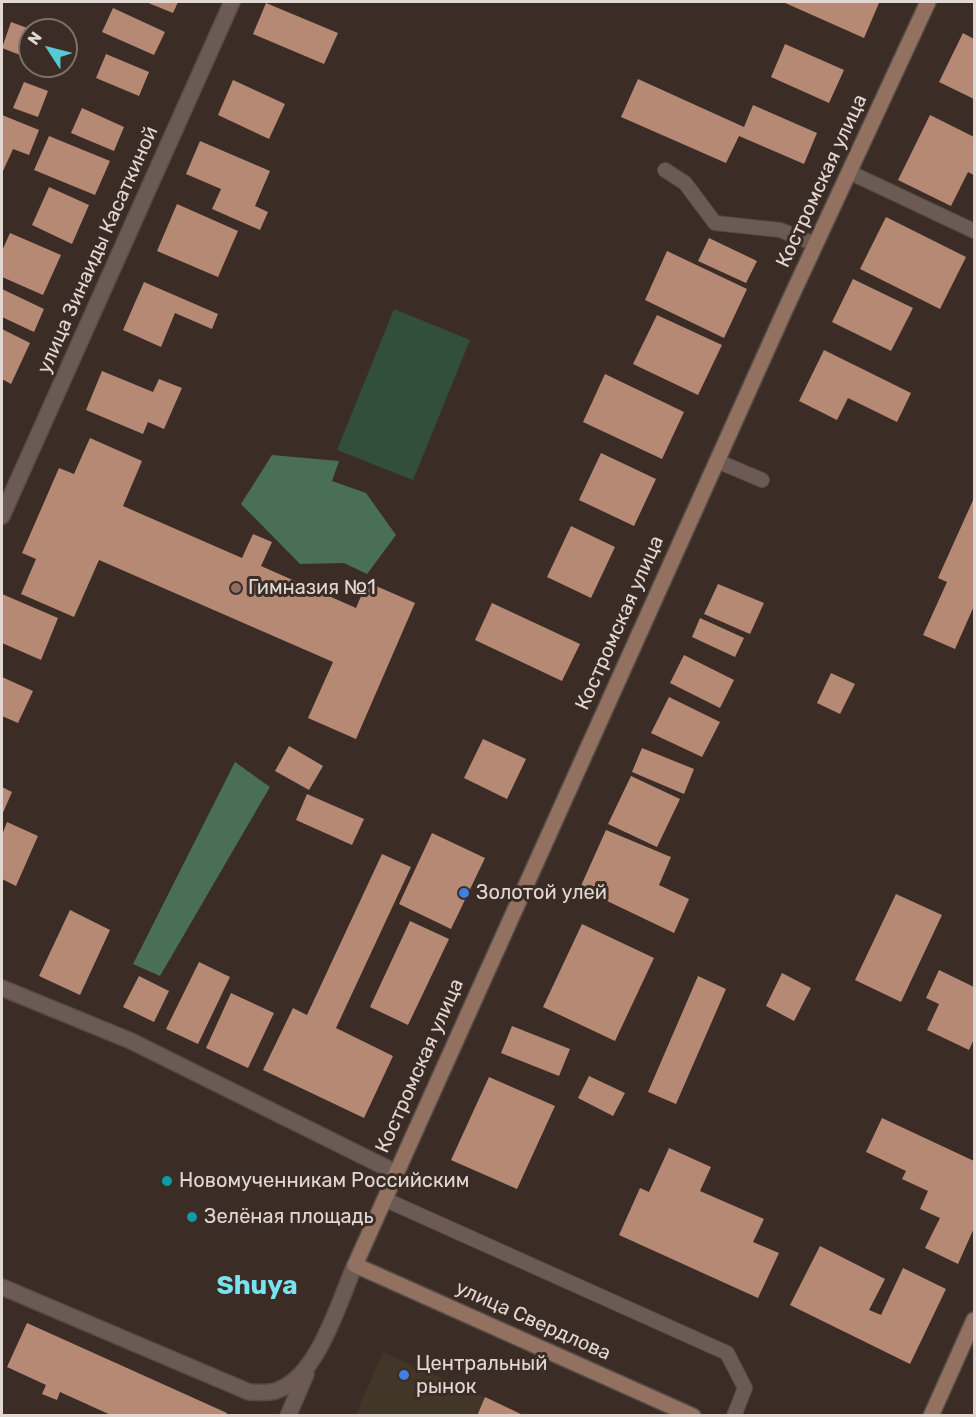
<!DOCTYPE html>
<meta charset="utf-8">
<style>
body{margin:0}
#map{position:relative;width:976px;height:1417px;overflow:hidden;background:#3b2d26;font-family:Rubik,sans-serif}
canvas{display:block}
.frame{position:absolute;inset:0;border:3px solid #e1d7d3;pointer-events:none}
.north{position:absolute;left:18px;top:18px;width:60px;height:60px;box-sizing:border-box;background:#3b2d26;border:2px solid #7d716b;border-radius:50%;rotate:306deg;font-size:16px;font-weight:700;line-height:24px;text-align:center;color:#e1d7d3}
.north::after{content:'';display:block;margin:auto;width:21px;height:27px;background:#52cbd7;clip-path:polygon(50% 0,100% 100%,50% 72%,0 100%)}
</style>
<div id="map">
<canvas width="976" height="1417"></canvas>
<div class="frame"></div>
<div class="north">N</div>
</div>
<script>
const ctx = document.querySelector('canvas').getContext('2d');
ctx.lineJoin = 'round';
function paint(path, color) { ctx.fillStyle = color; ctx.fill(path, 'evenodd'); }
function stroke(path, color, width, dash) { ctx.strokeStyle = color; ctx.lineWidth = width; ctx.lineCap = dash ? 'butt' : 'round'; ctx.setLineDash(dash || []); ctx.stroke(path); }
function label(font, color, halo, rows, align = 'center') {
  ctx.font = font + ' Rubik,sans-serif'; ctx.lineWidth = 6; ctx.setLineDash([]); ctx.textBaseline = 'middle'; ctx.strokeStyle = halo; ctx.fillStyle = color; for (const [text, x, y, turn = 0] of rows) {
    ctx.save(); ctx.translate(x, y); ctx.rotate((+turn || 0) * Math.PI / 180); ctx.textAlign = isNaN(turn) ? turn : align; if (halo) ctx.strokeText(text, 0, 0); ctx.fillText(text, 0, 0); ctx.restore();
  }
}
const commercial = new Path2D(`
 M383 1352 525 1415 355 1416Z`);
const green = new Path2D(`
 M394 309 470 340 413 480 337 450Z`);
const forest = new Path2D(`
 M272 455 339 461 332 481 366 493 396 535 367 574 344 563 300 564 241 504Z
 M235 762 270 787 160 976 133 964Z`);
const building = new Path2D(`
 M146 2H178L173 13Z
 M783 2H877L879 3 864 38Z
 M266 3 338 33 324 64 253 34Z
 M113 8 165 32 154 55 102 32Z
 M11 22 30 29V45L25 57 2 48Z
 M963 33 974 39V99L939 82Z
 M785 44 844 70 829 103 771 77Z
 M106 54 149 72 139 96 96 78Z
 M638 79 744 127 753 105 817 133 804 164 739 136 726 163 621 117Z
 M233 80 285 104 269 139 218 115Z
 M24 82 48 91 38 117 13 108Z
 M82 108 124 127 114 151 71 133Z
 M2 115 39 130 29 155 13 149 3 171Z
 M930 115 974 137V175L968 172 951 206 898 180Z
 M49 136 110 161 95 195 34 170Z
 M200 141 270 171 255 206 268 212 260 230 212 209 221 189 186 174Z
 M49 187 89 205 72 244 32 225Z
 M177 204 238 231 218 277 157 251Z
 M886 217 966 257 940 309 860 269Z
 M10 233 61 255 43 295 2 277V251Z
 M709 238 757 261 746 283 698 261Z
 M667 251 747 289 724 338 645 300Z
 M853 279 913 308 891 351 832 322Z
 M144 282 218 314 212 329 175 313 161 347 123 330Z
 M2 289 44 309 34 332 2 317Z
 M657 315 722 345 698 395 633 364Z
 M2 329 30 343 11 384 2 379Z
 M824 350 911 393 897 422 848 398 837 420 799 401Z
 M102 371 153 392 159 379 182 388 164 429 148 422 143 434 86 410Z
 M605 374 684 412 662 459 583 422Z
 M90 438 142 461 123 506 242 558 253 534 272 542 261 566 356 608 367 582 415 603 356 739 308 718 333 662 99 560 74 617 21 594 36 559 22 553 59 468 74 474Z
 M601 453 656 479 634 526 579 500Z
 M974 498V606L955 649 923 635 947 582 938 578Z
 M571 526 615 547 591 598 547 577Z
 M718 584 764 603 750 634 704 614Z
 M2 594 58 618 41 660 2 643Z
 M492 603 580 644 562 681 475 640Z
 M700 618 744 638 735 657 692 637Z
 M684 655 734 680 720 708 670 683Z
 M831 673 855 684 840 714 817 703Z
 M2 677 33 691 18 723 2 716Z
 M669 697 720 722 702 757 651 733Z
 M483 739 526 759 507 799 464 778Z
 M289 746 323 766 309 790 275 771Z
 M642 748 694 769 684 794 632 772Z
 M631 776 680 799 657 847 608 824Z
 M2 787 12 792 2 815Z
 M307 794 364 819 352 845 296 820Z
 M7 822 38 836 16 886 2 879V835Z
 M606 830 671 857 659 885 689 899 674 933 580 888Z
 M432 833 485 858 451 929 399 904Z
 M382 854 411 867 336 1028 393 1056 364 1118 263 1070 293 1008 307 1015Z
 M896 894 942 915 901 1002 855 980Z
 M70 910 110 930 80 995 39 976Z
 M410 921 449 939 408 1025 370 1007Z
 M582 924 654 958 615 1041 543 1007Z
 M199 962 230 977 198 1044 166 1029Z
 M939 970 974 987V1039L969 1050 927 1030 939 1004 926 998Z
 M782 973 811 988 794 1021 766 1006Z
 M139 976 169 991 154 1022 123 1007Z
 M698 976 726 989 676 1104 648 1092Z
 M231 993 274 1013 248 1068 206 1048Z
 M512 1026 570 1049 559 1076 501 1053Z
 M589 1076 625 1093 613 1116 578 1098Z
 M489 1077 555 1106 517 1189 451 1160Z
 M882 1118 974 1161V1228L958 1264 925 1248 940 1218 920 1209 928 1191 902 1179 906 1171 866 1152Z
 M669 1148 711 1167 700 1191 764 1219 753 1242 779 1253 758 1298 619 1235 640 1188 649 1192Z
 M820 1246 885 1279 869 1310 881 1315 903 1268 946 1289 910 1364 790 1305Z
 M27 1323 227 1413 226 1416H113L60 1392 57 1400 42 1394 46 1385 7 1367Z
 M485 1397 525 1416H477Z`);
const lane = new Path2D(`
 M665 170 685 183 715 223 780 230 815 244
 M849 172 974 231
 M717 461 762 480
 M384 1199 727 1353 745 1388 734 1416`);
const street = new Path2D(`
 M2 516 232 2
 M2 988 131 1041 395 1172
 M2 1287 249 1392C259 1392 269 1394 278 1390 318 1376 339 1302 355 1265
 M288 1416 306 1374`);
const secondary = new Path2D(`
 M693 1416 355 1265 785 310 928 2
 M931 1416 974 1320`);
const markers = [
 [236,588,6,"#8d6e63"],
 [464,893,6,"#3f7fe0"],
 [167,1181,6,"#0f9aa8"],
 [192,1217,6,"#0f9aa8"],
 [404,1375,6,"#3f7fe0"]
];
const streetNames = [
 ["Костромская улица",822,181,-65],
 ["улица Зинаиды Касаткиной",98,250,-66],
 ["Костромская улица",620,623,-66],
 ["Костромская улица",420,1066,-66],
 ["улица Свердлова",533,1321,24]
];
const poiNames = [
 ["Гимназия №1",248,588],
 ["Золотой улей",476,893],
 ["Новомученникам Российским",179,1181],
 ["Зелёная площадь",204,1217],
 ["Центральный",416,1364],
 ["рынок",416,1387]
];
const districtNames = [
 ["Shuya",257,1286]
];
paint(commercial, '#413627');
paint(green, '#324f3b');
paint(forest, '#497055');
paint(building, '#b68975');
stroke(lane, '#574b46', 16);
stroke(street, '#574b46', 18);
stroke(secondary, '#574b46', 18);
stroke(lane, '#6b5b54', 14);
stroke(street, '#6b5b54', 15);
stroke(secondary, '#937161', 15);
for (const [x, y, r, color] of markers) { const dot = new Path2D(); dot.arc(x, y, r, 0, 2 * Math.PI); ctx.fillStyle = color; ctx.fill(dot); stroke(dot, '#3b2d26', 2); }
label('20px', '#e1d7d3', '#3b2d26', streetNames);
label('20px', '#e1d7d3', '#3b2d26', poiNames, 'left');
label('bold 26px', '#78e3ef', '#3b2d26', districtNames);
</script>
